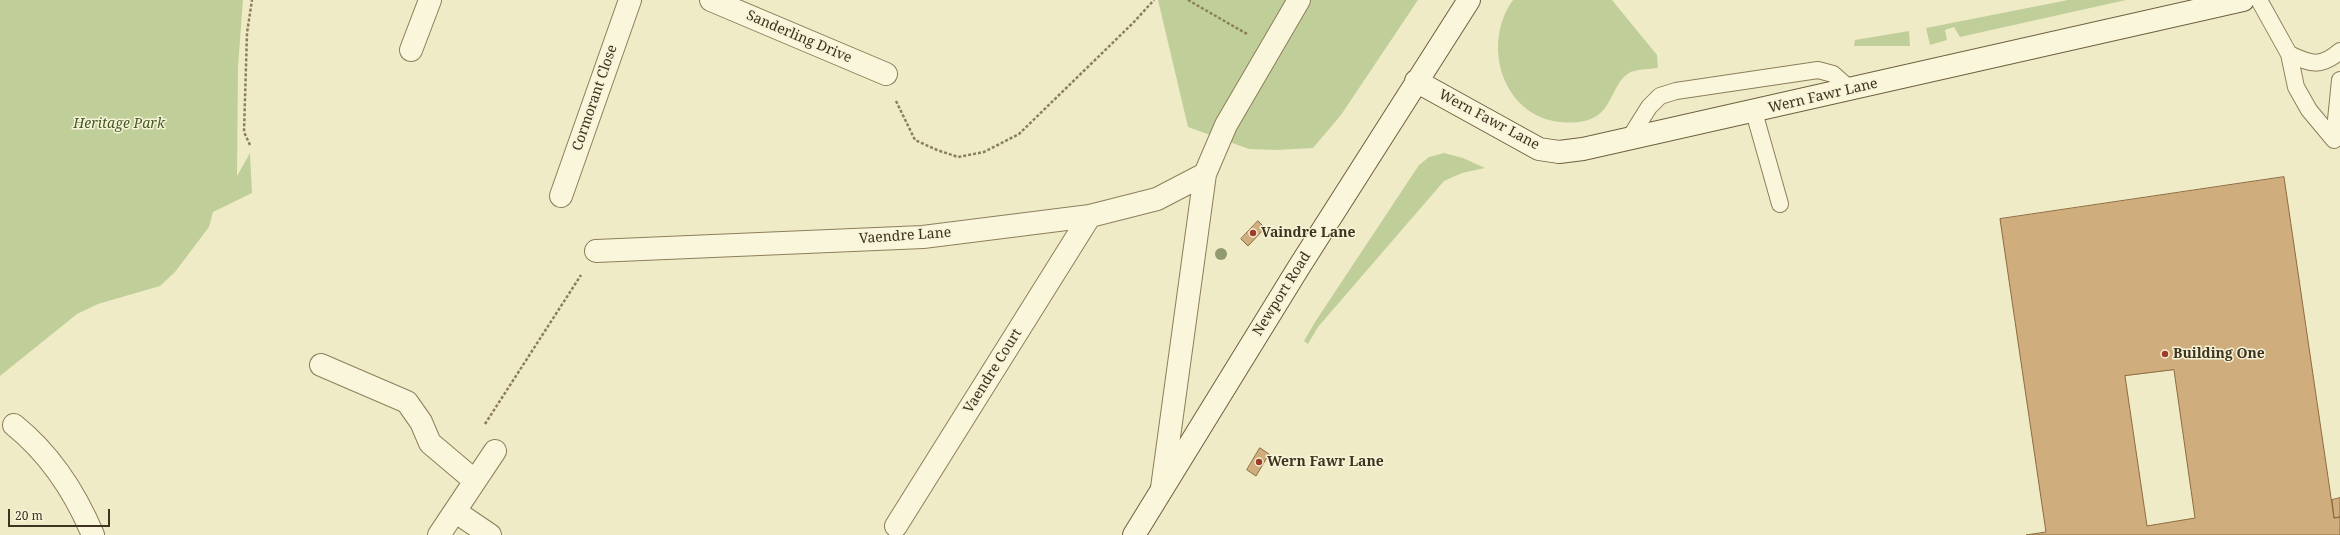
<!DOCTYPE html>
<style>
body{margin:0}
#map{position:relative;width:2340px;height:535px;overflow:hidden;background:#f0ebc7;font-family:"Noto Serif",serif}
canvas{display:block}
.scale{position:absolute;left:8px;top:509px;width:102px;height:18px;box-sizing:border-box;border:2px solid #3d3320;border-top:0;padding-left:5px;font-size:12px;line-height:14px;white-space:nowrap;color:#3d3320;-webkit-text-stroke:3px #f7f3d7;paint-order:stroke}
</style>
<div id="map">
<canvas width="2340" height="535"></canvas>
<div class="scale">20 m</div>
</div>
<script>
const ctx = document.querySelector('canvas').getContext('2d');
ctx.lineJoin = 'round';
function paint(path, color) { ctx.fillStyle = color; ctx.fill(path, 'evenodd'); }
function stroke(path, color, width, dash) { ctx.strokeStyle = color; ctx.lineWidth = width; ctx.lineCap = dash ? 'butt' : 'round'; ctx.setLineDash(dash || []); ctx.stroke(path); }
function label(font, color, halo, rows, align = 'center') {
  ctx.font = font + ' "Noto Serif",serif'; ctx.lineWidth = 3; ctx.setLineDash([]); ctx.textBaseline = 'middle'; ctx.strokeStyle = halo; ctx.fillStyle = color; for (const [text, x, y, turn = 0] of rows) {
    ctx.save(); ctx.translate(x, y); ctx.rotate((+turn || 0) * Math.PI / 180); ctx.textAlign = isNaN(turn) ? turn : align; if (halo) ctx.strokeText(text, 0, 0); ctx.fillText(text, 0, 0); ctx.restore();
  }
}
const green = new Path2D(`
 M0 0H243L238 67 237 176 250 153 252 193 213 212 209 227 175 272 160 286 98 304 77 314 0 376Z
 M1158 0H1418L1341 115 1313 148 1276 150 1249 149 1188 127Z
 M1513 0H1612L1657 55 1658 68C1650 69 1639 69 1631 72 1613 80 1613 109 1593 118 1583 123 1571 123 1560 122 1502 116 1481 44 1513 0Z
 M2068 0H2126L1960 37 1954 27 1945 30 1947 40 1930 45 1926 28Z
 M1909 31 1910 46H1854L1855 40Z
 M1444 153 1463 158 1485 168 1462 173 1444 181 1318 327 1308 344 1304 341 1315 322 1419 165 1429 157Z`);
const building = new Path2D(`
 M2284 177 2334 518 2340 517V535H2026L2046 532 2000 219ZM2174 370 2195 518 2147 526 2125 376Z
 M1258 221 1265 228 1248 246 1241 239Z
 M1260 448 1269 454 1256 476 1247 470Z
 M2340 498V517L2334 518 2332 500Z`);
const path = new Path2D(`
 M1188 0 1247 34
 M896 101 915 140 937 150 958 157 984 152 1019 134 1133 23 1154 0
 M250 145 244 132 247 33 252 0
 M485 424 581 275`);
const lane = new Path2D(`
 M2259 0 2289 54 2296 87 2309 110 2334 140 2340 80
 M2289 54C2310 64 2321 68 2340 51
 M1754 112 1780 204
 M1629 139 1649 107 1660 96 1676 91 1818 70 1833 74 1851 90`);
const street = new Path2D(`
 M711 0 886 74
 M411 50 430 0
 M561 196 630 0
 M596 251 923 237 1090 216 1157 199 1205 174
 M321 365 407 402 421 422 430 443 475 481
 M14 425C50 454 75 492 93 535
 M1162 488 1205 174 1226 125 1299 0
 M456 512 490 535
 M896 526 1090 216
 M439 535 495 451`);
const secondary = new Path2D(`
 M1416 81 1539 149 1559 152 1583 149 2243 0
 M1134 535 1299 267 1469 0`);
const trees = [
 [1221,254]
];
const markers = [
 [1253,233,4,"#9f3b29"],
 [2165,354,4,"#9f3b29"],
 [1259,462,4,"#9f3b29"]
];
const streetNames = [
 ["Sanderling Drive",799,37,23],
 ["Wern Fawr Lane",1823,96,-13],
 ["Cormorant Close",595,98,-71],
 ["Wern Fawr Lane",1489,120,28],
 ["Vaendre Lane",905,236,-4],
 ["Newport Road",1282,294,-58],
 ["Vaendre Court",993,371,-58]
];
const parkNames = [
 ["Heritage Park",119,124]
];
const poiNames = [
 ["Vaindre Lane",1261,233],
 ["Building One",2173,354],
 ["Wern Fawr Lane",1267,462]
];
paint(green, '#c0cf9a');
paint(building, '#d0ad7c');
stroke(building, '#8d6b40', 1);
stroke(lane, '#8d7e5b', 18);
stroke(street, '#8d7e5b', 24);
stroke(secondary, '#6f5f3e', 24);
stroke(path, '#8d7e5b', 2.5, [3, 2]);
stroke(lane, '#faf6db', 16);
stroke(street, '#faf6db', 22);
stroke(secondary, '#faf6db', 22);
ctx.fillStyle = '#919b6e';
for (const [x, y] of trees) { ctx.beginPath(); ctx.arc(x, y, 6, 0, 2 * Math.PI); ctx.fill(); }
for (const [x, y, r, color] of markers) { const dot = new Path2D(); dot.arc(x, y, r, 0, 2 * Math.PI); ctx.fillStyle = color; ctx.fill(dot); stroke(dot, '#f7f3d7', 1.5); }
label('14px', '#3d3320', '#f7f3d7', streetNames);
label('italic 14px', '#445a25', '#f7f3d7', parkNames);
label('bold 14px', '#3d3320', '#f7f3d7', poiNames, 'left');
</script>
